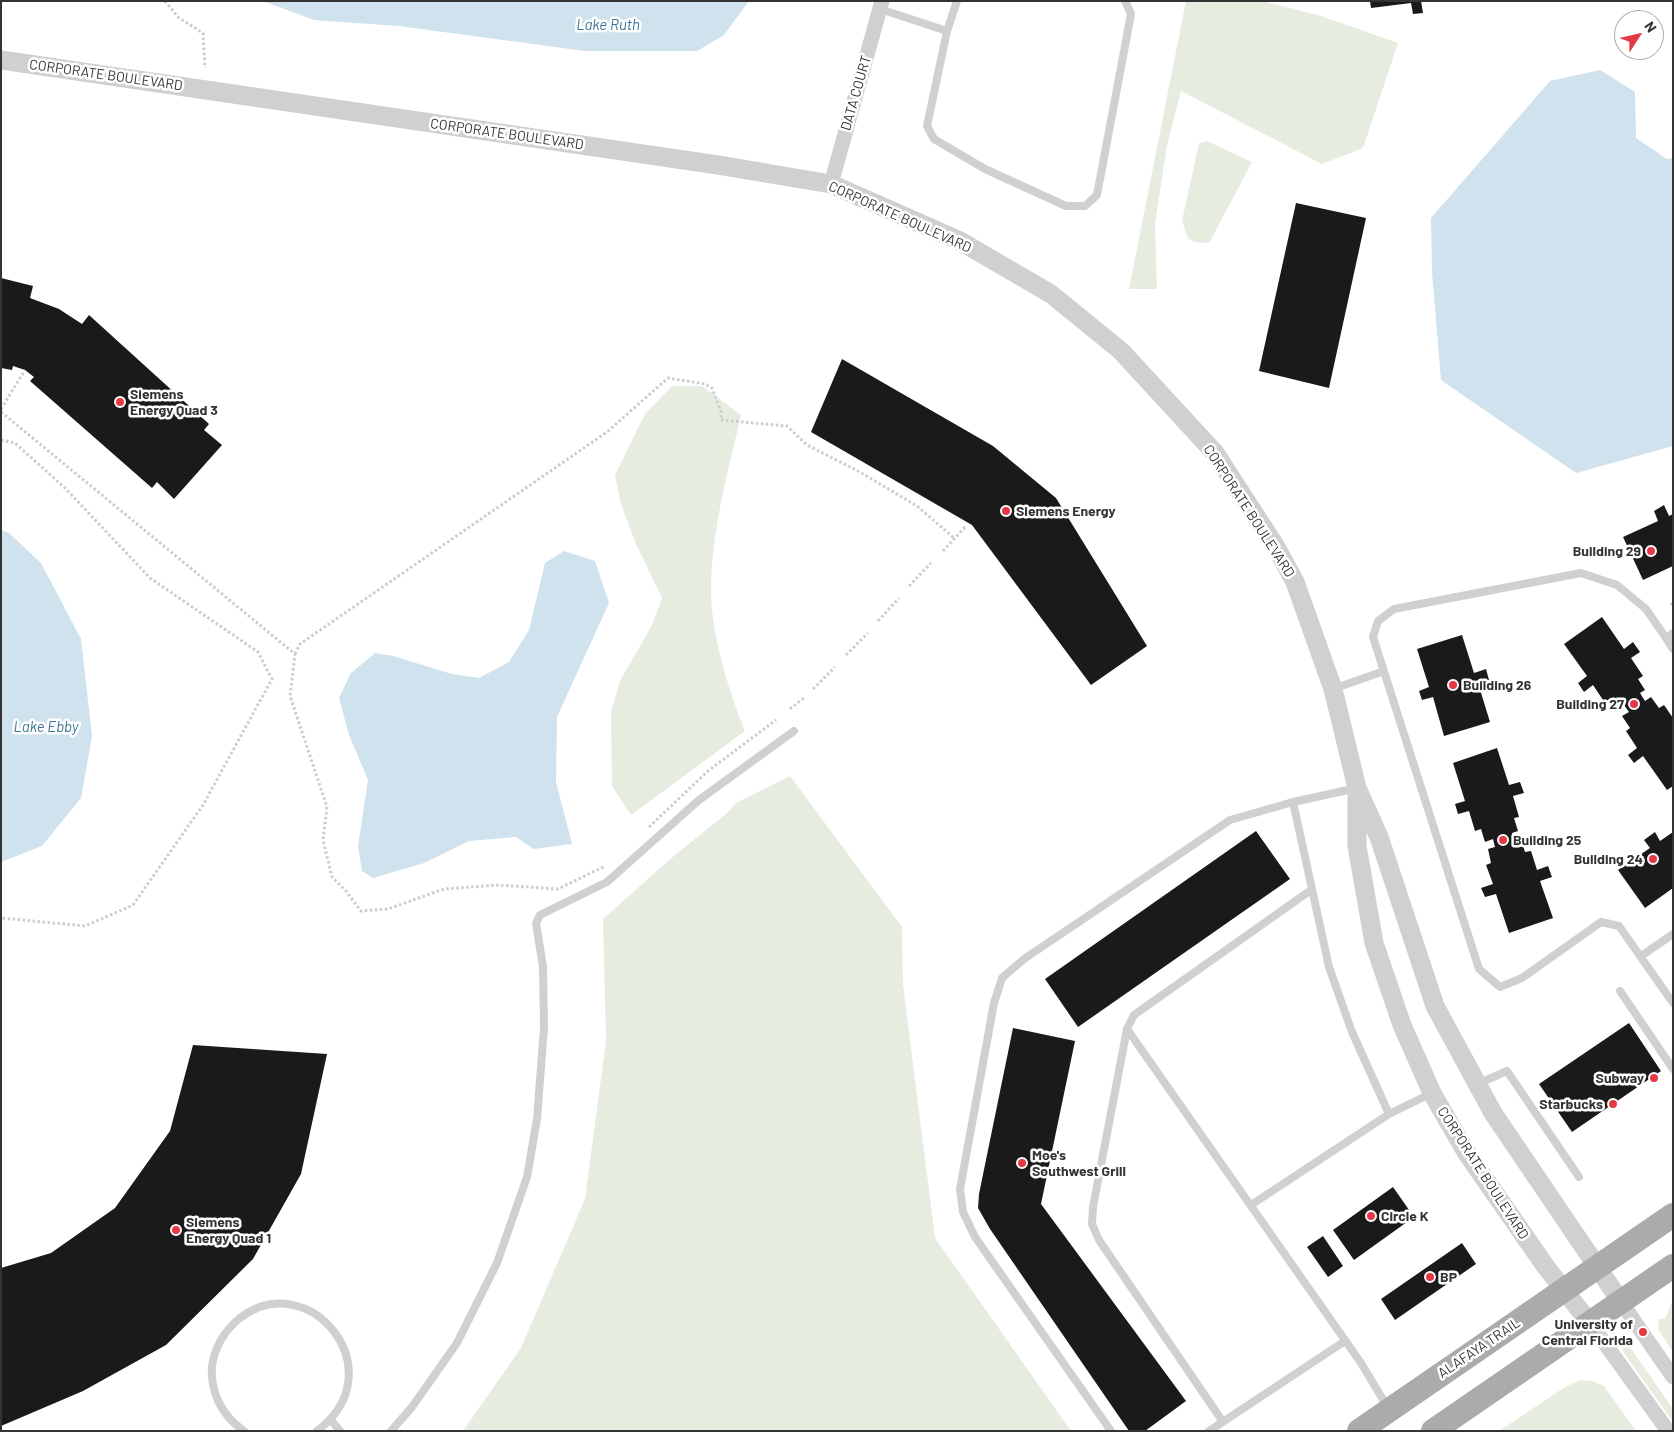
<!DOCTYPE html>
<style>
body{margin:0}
#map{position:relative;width:1674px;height:1432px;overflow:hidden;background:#fff;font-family:Barlow,sans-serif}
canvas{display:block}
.frame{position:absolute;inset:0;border:2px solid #333;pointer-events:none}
.north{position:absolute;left:1614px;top:10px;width:50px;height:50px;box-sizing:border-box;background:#fff;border:1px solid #adadad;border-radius:50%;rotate:55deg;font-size:14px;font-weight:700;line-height:20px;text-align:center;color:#333}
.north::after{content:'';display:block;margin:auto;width:18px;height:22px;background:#e63946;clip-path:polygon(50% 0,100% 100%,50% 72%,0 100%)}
</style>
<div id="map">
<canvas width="1674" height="1432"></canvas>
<div class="frame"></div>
<div class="north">N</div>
</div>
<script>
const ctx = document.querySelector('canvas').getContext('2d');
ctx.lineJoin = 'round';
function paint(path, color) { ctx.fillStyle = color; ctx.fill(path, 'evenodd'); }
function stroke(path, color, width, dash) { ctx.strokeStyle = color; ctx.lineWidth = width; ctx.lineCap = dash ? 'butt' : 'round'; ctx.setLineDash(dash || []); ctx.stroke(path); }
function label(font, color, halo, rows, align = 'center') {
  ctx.font = font + ' Barlow,sans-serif'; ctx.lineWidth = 5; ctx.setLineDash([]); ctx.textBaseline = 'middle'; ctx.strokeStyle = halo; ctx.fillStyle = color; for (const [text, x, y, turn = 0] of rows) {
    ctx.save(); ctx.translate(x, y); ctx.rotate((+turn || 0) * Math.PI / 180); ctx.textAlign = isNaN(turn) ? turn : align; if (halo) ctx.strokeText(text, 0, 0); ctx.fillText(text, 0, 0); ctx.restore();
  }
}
const green = new Path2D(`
 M1186 1H1262L1321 16 1398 43 1363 148 1322 164 1181 91 1167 145 1155 224 1157 289H1129Z
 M1207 141 1252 162 1209 243 1194 242 1188 238 1182 221 1199 143Z
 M672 386H702L741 415C728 472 711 532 711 591 711 635 729 691 745 731L631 815 612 786 611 712 620 681 652 625 662 598 636 544 621 504 615 475 645 414Z
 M790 776 902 927 903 985 935 1238 1071 1431H463L521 1348 585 1199 606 1041 603 919 675 855 726 814 736 803Z
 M1673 1299V1352L1659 1331 1658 1319H1665Z
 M1625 1345 1630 1347 1673 1409V1422L1624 1353 1622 1348Z
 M1580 1380 1592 1381 1604 1386 1636 1431H1499L1565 1387Z`);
const water = new Path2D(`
 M263 1H749L724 35 697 51H585L399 26 314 20Z
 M1600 70 1635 92 1636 138 1667 159 1673 158V446L1576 473 1441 380 1432 272 1431 218 1550 81Z
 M1 530 9 533 41 563 81 639 92 736 81 798 42 846 1 862Z
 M564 551 595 561 609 603 557 717 556 782 572 844 534 849 516 837 469 841 424 863 373 878 362 871 358 846 368 780 349 735 339 698 351 673 375 653 393 656 452 674 479 678 509 662 529 630 545 563Z`);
const building = new Path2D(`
 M1370 1H1421L1423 13 1413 14 1411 3 1371 8Z
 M1296 203 1366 218 1329 388 1259 371Z
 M1 278 33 286 30 298 59 309 82 324 89 315 209 424 204 430 222 445 174 499 157 482 152 488 30 381 34 377 25 370 13 366 12 370 1 368Z
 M842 359 993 446 1056 498 1147 646 1091 685 972 525 811 432Z
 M1664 505 1669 516 1673 514V566L1643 580 1623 537 1658 521 1654 511Z
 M1602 617 1624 649 1633 642 1640 652 1631 658 1643 676 1638 679 1645 690 1640 693 1645 701 1651 697 1659 708 1664 705 1673 718V786L1667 790 1643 756 1634 763 1628 755 1637 748 1626 731 1630 728 1622 716 1629 712 1624 705 1618 710 1610 699 1605 703 1593 685 1584 692 1578 683 1587 676 1564 644Z
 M1462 635 1474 673 1486 669 1489 680 1478 683 1490 722 1444 736 1433 697 1422 700 1419 691 1429 687 1417 649Z
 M1497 748 1509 785 1520 782 1524 793 1513 796 1519 817 1514 818 1518 831 1512 833 1514 841 1521 839 1525 852 1531 851 1537 870 1548 866 1552 877 1540 881 1553 918 1509 933 1496 894 1485 897 1481 888 1493 884 1486 865 1491 863 1488 849 1495 847 1493 839 1485 842 1481 829 1475 831 1469 811 1458 814 1455 804 1465 801 1453 763Z
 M1256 831 1290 879 1078 1027 1045 979Z
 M1655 832 1660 841 1673 832V888L1645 908 1618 870 1650 848 1644 840Z
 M1629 1023 1661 1071 1572 1132 1539 1084Z
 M1013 1028 1075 1041 1041 1204 1186 1401 1145 1431H1129L990 1229 978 1208 979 1194Z
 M193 1045 327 1054 301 1174 253 1259 166 1345 83 1391 1 1426V1268L51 1253 115 1208 170 1131Z
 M1393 1187 1414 1217 1354 1260 1333 1230Z
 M1323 1236 1343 1266 1328 1277 1307 1247Z
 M1462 1243 1476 1264 1395 1320 1381 1299Z`);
const path = new Path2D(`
 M165 1 179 18 203 33 205 68
 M1 409 25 370
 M1 412 295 654 290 696 327 807 323 840 332 877 346 891 361 911 388 909 444 889 498 885 558 889 605 866
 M1 440 15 443 65 488 150 578 258 652 272 679 203 805 133 905 85 926 1 918
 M943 551 965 527
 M909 586 931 563
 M1671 603 1673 606
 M878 621 899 598
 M295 654 300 644 607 432 668 378 705 384 712 388 721 411V420L787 426 807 445 858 471 917 506 954 538
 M846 655 868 633
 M813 689 835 667
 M790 709 805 697
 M649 827 708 771 776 720`);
const service = new Path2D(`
 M880 9 947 31 927 126 934 139 985 169 1066 206H1085L1097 195 1131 14 1125 1
 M947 31 957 1
 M1673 633 1666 638 1673 649
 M1666 638 1646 609 1617 585 1581 573 1394 609 1378 621 1373 637 1479 969 1500 987 1522 978 1601 922 1619 926 1673 1003
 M1333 689 1384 671
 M1293 802 1329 967 1352 1032 1389 1114
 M1641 956 1673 934
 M1620 991 1673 1069
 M1127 1029 1361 1363 1388 1408
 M1477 1084 1507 1071 1579 1177
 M1251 1205 1389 1114 1432 1093
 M331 1420 340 1431
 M1223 1422 1099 1240 1092 1224 1093 1207 1127 1029 1134 1015 1311 890
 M244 1431C222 1416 210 1392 212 1366 215 1346 224 1331 240 1318 309 1265 397 1371 317 1431
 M391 1431 412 1407 457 1343 497 1263 527 1177 537 1119 544 1028 543 967 536 923 540 915 607 882 699 800 794 731
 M1111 1431 975 1237 963 1212 960 1189 994 1003 1002 978 1024 959 1230 820 1293 802 1357 788
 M1209 1431 1345 1341`);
const minor = new Path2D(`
 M831 184 882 1
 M1621 1302 1673 1377
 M1590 1323 1668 1431`);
const tertiary = new Path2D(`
 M1 60 718 165 831 184 960 241 1051 294 1121 351 1215 453 1276 547 1295 582 1333 689 1357 788 1379 837 1435 1006 1493 1113 1621 1302
 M1357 795V846L1374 943 1402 1025 1432 1093 1466 1152 1546 1267 1590 1323`);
const primary = new Path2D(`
 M1359 1431 1673 1215
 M1433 1431 1673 1266`);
const markers = [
 [120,402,5,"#e63946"],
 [1006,511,5,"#e63946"],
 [1651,551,5,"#e63946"],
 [1453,685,5,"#e63946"],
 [1634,704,5,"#e63946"],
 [1503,840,5,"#e63946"],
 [1653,859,5,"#e63946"],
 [1654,1078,5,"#e63946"],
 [1613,1104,5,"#e63946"],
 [1022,1163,5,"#e63946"],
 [1371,1216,5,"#e63946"],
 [176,1230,5,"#e63946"],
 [1430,1277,5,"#e63946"],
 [1643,1332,5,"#e63946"]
];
const streetNames = [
 ["CORPORATE BOULEVARD",106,75,8],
 ["DATA COURT",856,93,-74],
 ["CORPORATE BOULEVARD",507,134,8],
 ["CORPORATE BOULEVARD",900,217,24],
 ["CORPORATE BOULEVARD",1249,511,57],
 ["CORPORATE BOULEVARD",1483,1173,57],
 ["ALAFAYA TRAIL",1479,1348,-34]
];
const poiNames = [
 ["Siemens",130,394],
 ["Energy Quad 3",130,410],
 ["Siemens Energy",1016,511],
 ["Building 29",1641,551,"right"],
 ["Building 26",1463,685],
 ["Building 27",1624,704,"right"],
 ["Building 25",1513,840],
 ["Building 24",1643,859,"right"],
 ["Subway",1644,1078,"right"],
 ["Starbucks",1603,1104,"right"],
 ["Moe's",1032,1155],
 ["Southwest Grill",1032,1171],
 ["Circle K",1381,1216],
 ["Siemens",186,1222],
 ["Energy Quad 1",186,1238],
 ["BP",1440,1277],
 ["University of",1633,1324,"right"],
 ["Central Florida",1633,1340,"right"]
];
const waterNames = [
 ["Lake Ruth",608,25],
 ["Lake Ebby",46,727]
];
paint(green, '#e6ecdf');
paint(water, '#cfe2ee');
paint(building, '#1a1a1a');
stroke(path, '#cdcdcd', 3, [2.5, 2.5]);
stroke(service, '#d0d0d0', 8);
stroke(minor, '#d0d0d0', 15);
stroke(tertiary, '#d0d0d0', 19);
stroke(primary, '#ababab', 24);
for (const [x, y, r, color] of markers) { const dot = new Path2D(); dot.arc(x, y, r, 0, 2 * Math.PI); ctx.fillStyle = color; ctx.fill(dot); stroke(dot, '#fff', 2); }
label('14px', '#333', '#fff', streetNames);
label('bold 14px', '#333', '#fff', poiNames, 'left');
label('italic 15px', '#3f7597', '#fff', waterNames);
</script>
